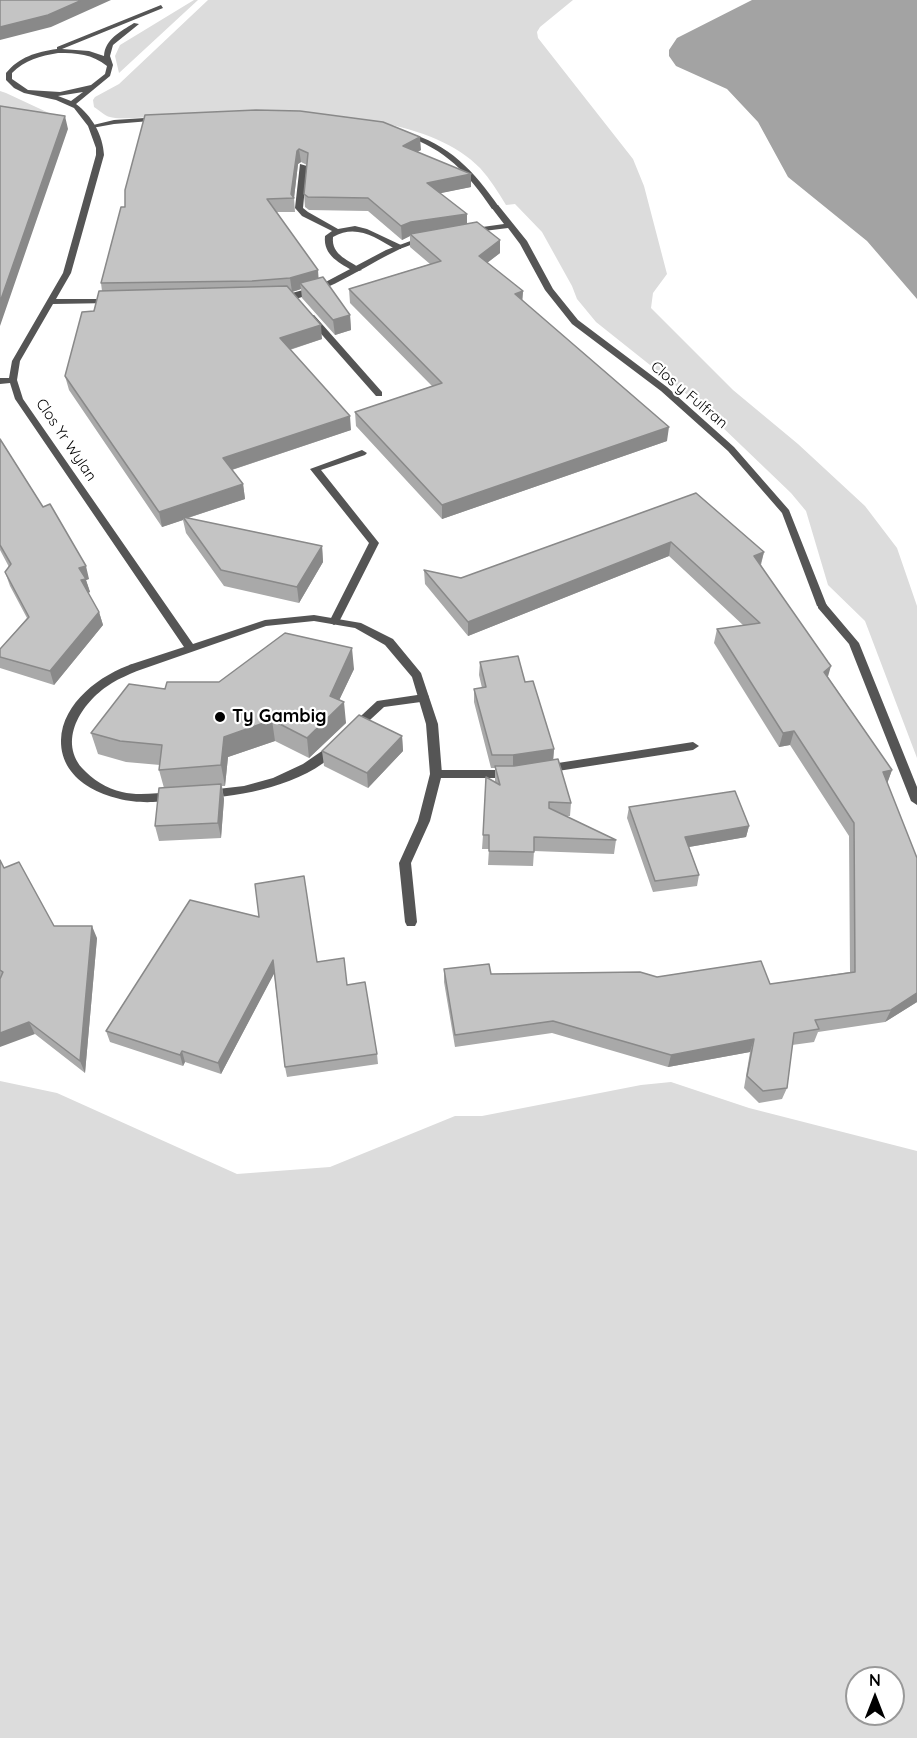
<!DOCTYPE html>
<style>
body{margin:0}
#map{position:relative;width:917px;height:1738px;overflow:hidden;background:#fff;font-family:Quicksand,sans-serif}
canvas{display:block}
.north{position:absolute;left:845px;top:1666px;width:60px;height:60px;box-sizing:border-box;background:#fff;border:2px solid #999;border-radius:50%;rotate:0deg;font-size:16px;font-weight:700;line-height:24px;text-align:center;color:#000}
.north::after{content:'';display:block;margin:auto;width:21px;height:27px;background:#000;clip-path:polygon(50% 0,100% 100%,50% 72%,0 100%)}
</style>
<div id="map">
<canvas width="917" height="1738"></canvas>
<div class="north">N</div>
</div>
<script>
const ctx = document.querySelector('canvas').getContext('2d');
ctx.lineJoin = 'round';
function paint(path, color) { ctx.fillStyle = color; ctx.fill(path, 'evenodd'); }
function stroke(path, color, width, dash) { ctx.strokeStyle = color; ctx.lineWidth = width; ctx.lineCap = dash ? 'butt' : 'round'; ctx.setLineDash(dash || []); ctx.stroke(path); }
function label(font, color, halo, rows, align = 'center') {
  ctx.font = font + ' Quicksand,sans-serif'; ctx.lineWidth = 4.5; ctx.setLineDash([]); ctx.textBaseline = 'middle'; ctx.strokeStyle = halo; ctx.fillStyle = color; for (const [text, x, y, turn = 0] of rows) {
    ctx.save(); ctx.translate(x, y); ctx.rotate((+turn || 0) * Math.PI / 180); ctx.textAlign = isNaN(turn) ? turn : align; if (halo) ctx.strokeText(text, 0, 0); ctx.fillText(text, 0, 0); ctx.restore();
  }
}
const green = new Path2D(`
 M194 0H198L119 73 115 56 120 45Z
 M208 0H573L540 27 537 32 538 38 633 159 644 186 667 274 653 293 651 308 733 390 798 444 865 506 897 548 917 606V758L865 621 828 585 806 511 791 493 694 400 596 322 577 299 572 286 542 232 515 204 506 205C498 192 490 179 480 168 420 105 263 112 182 114 167 115 120 121 110 117 105 116 99 110 94 107L93 100 95 97 119 84Z
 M0 91 6 93 51 114 0 107Z
 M0 1081 57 1093 237 1174 330 1167 455 1116H482L641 1085 671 1082 749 1108 917 1151V1738H0ZM857 1678H893V1714H857Z`);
const water = new Path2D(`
 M752 0H917V299L867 241 788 177 758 122 727 89 676 66 669 56V50L677 38Z`);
const service = new Path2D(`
 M160 117 163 119 162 120 114 124 92 128 89 126 114 120Z
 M406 132C449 144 474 171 499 207L498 209H492C467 172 446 150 404 135V133Z
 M300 164 307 166 303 208 308 212 338 229 355 226 367 229 401 245V249H395C375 237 356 224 333 237 331 256 350 260 362 270L355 272C340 263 323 256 325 236L332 231 302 216 295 208Z
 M308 315H314L382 392V396H376L308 319Z
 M362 450 367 453 365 455 321 470 379 543 339 622 334 625 329 622 369 543 310 469Z
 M822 603 826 604 859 643 917 787V805L911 801 849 644 818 608V604Z
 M133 664 137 665 138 668 137 671C128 675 120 678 112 683 84 700 57 738 82 768 92 779 107 789 122 792 138 796 156 793 173 792L179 796C173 803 162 801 153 802 116 804 60 786 61 740 62 703 101 674 133 664Z
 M424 694 428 695 429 698 428 701 384 707 358 731 354 732 348 728 377 701Z
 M335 742 341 746C315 781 250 795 209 798L203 794 209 790 244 786 273 778 303 764Z
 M693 742 699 746 693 750 545 773 539 769 545 765Z
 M436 770H510L516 774 510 778H436L430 774Z`);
const minor = new Path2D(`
 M161 5 163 8 62 49 89 51 104 56C105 39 120 32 134 23L139 24 113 45 110 56 113 65 110 76 76 104C92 116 103 135 104 155L71 273 56 299H111L115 301 111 303 53 304 20 361 17 380 23 399 193 644 265 620 314 615 361 623 393 639 421 673 438 724 442 774 430 821 411 863 417 922 415 926H407L405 922 399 863 418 821 430 774 426 724 412 677 385 645 355 628 314 621 266 626 137 671H129L128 668 129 665 184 647 15 399 10 383 0 384V378H9L12 361 63 273 96 155V148L88 126 74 108 56 100 24 93 14 88 6 80V73C19 57 36 52 57 49V47ZM58 53C77 53 92 54 107 66L105 74 91 85 60 92 28 90 12 79V73C25 60 40 56 58 53ZM83 92 71 101 58 96Z
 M492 205H498L527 241 553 289 578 320 667 387 734 447 789 510 827 606 826 608 822 609 817 606 782 513 728 451 661 391 572 324 545 290 520 244 508 228 468 233V229L504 224 491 207Z
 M424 236 428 238 427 240C415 243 403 247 392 253 370 263 298 311 277 297L318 286 386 250Z`);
const wall = new Path2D(`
 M145 115 421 150 417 152 471 174V187L440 193 467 223 500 240V253L487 263 523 291 522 300 667 441 442 519 356 426 355 412 432 386 350 303 349 289 430 264 410 247V236L402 240 368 211 309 210 305 207 304 194 307 165 301 162 298 164 294 198 295 212H277L318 278 350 315 351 330 335 335 302 298 301 289 292 292 322 339 290 350 351 430 232 470 243 484 245 499 188 518 322 546 323 562 299 603 224 586 186 533 183 520 162 527 69 390 65 376 102 291 101 283 125 207Z
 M0 439 89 579 86 580 90 592 88 593 99 612 103 625 54 685 0 668V649L27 618 10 586 5 572 9 567 0 550Z
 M696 493 764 552 761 565 828 677 892 770 887 783 917 1002 885 1022 818 1032 814 1042 792 1045 787 1088 782 1099 759 1103 744 1088 750 1052 668 1067 552 1033 455 1047 444 982V969L491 974 657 977 770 984 850 972 849 836 790 745 779 747 714 643 717 629 744 626 669 556 468 636 425 584 424 570 461 578Z
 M480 662 525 682 554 749 553 760 571 803 570 816H566L616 840 614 854 534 851 533 866 488 865 489 849H482L483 835 495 782V768H491L474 702V689L482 688 479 675Z
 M354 669 339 700 346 723 309 758 275 741 228 757 225 786H222L224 799 221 838 159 841 155 826 164 788 159 770 160 765 126 762 98 754 91 733 165 689 219 682Z
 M402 736 403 751 368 788 324 766 322 751Z
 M629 807 749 826 746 837 689 847 699 875 697 886 653 892 627 818Z
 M0 860 4 868 54 926 97 938 85 1073 35 1034 0 977Z
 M190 900 317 962 377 1054 378 1064 287 1077 285 1067 274 973 221 1074 185 1062 183 1066 110 1042 106 1031Z`);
const shadedWall = new Path2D(`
 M82 0H111L51 27 0 40V27Z
 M65 116 68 129 0 326V302Z
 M420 137 421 150 403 160V146Z
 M299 149 301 162 298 164 294 198 291 194 297 151Z
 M471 174V187L427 196V183Z
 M467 214V227L410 234V236L402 240 401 226 411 222Z
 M500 240V253L479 269V256Z
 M318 270 319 284 300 283 301 289 292 292 290 278Z
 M523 291 522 305 515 294Z
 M350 315 351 330 335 335 333 320Z
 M321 325 322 339 282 352 280 338Z
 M350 416 351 430 225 472 223 458Z
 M669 427 667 441 442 519V505Z
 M243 484 245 499 184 519 183 517V520L162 527 159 512Z
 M671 542 669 556 468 636V622Z
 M322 546 323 562 299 603 297 587Z
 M764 552 760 566 754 556Z
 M86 566 89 579 86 580 90 592 85 594 81 580 79 568Z
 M99 612 103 625 54 685 50 671Z
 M352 648 354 669 334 711 344 702 346 723 309 758 307 738 330 696Z
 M831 666 827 680 824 672Z
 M272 720 275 741 228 757 225 786 221 765 224 737Z
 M794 731 790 745 779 747 783 733Z
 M402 736 403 751 368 788 367 773Z
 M554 749 553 762 513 768V755Z
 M892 770 887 784 883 772Z
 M221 784 224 799 221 838 218 823Z
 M749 826 746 837 683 848 685 837Z
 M92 926 97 938 85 1073 80 1061Z
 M273 960 275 972 221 1074 218 1063Z
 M917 993V1002L885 1022 891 1010Z
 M29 1022 35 1034 0 1047V1033Z
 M754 1039 750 1052 668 1067 671 1055Z
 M182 1051 185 1062 183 1066 180 1055Z`);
const building = new Path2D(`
 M0 0H82L48 15 0 27Z
 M0 106 65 116 0 302Z
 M256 110 300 111 383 122 420 137 403 146 471 174 427 183 467 214 411 222 401 226 368 198 308 197 304 194 308 153 299 149 297 151 291 194 294 198 267 199 318 270 290 278 252 281 101 283 121 207H125V190L145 115Z
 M477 222 500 240 479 256 523 291 515 294 669 427 442 505 355 412 442 383 349 289 441 261 410 234Z
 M323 277 350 315 333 320 300 283Z
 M287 286 321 325 280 338 350 416 223 458 243 484 159 512 65 376 82 312 94 311 99 291Z
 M0 439 43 507 50 504 86 566 79 568 86 579 81 580 99 612 50 671 0 657V649L29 617 5 572 11 564 0 545Z
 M696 493 764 552 754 556 828 662 831 666 824 672 892 770 883 772 917 858V993L891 1010 815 1020 819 1029 794 1033 787 1088 763 1091 747 1076 754 1039 671 1055 553 1021 455 1035 444 969 489 964 491 974 640 972 657 977 761 961 770 984 855 972 854 823 794 731 783 733 717 629 760 623 671 542 468 622 424 570 461 578Z
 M183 517 322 546 297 587 221 570Z
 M285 633 352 648 330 696 344 702 307 738 272 720 224 737 221 765 159 770 162 745 120 741 91 733 129 684 165 689 167 682H219Z
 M518 656 525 682 533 681 554 749 513 755H492L474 689 486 687 480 662Z
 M359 715 402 736 367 773 322 751Z
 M558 759 571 803 549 802V808L616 840 534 837V852L489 851V835H483L486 777 500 785 495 766H514Z
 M221 784 218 823 155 826 159 788Z
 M735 791 749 826 685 837 699 875 655 881 629 807Z
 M0 860 4 868 19 862 54 926H92L80 1061 29 1022 0 1033V979L3 972 0 970Z
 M304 876 317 962 344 958 347 985 365 982 377 1054 285 1067 273 960 218 1063 182 1051 180 1055 106 1031 190 900 259 917 255 884Z`);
const markers = [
 [220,717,6,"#000"]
];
const farStreetnames = [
 ["Clos y Fulfran",689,395,40],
 ["Clos Yr Wylan",66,440,56]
];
const poiNames = [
 ["Ty Gambig",232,717]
];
paint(green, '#dcdcdc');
paint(water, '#a3a3a3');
paint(service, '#555');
paint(minor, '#555');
paint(wall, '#a9a9a9');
paint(shadedWall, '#898989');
paint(building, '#c4c4c4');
stroke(building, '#898989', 1.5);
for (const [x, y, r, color] of markers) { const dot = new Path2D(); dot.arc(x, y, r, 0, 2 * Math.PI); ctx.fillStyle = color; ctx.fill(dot); stroke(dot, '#fff', 2); }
label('15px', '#000', '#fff', farStreetnames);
label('bold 18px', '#000', '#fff', poiNames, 'left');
</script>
